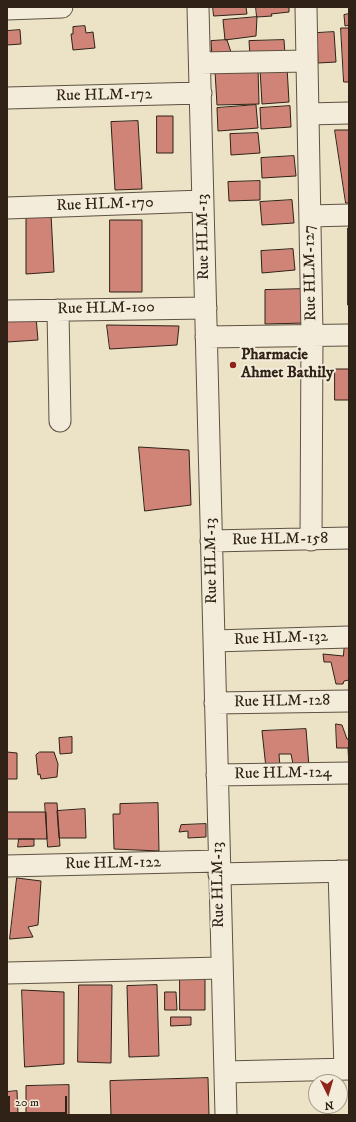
<!DOCTYPE html>
<style>
body{margin:0}
#map{position:relative;width:356px;height:1122px;overflow:hidden;background:#ece2c6;font-family:"IM FELL DW Pica",serif}
canvas{display:block}
.frame{position:absolute;inset:0;border:8px solid #302216;pointer-events:none}
.north{position:absolute;left:308px;top:1074px;width:40px;height:40px;box-sizing:border-box;background:#f3ecda;border:1px solid #a59b8c;border-radius:50%;rotate:175deg;font-size:11px;font-weight:700;line-height:16px;text-align:center;color:#302216}
.north::after{content:'';display:block;margin:auto;width:14px;height:18px;background:#8f2418;clip-path:polygon(50% 0,100% 100%,50% 72%,0 100%)}
.scale{position:absolute;left:8px;top:1096px;width:59px;height:18px;box-sizing:border-box;border:2px solid #302216;border-top:0;padding-left:5px;font-size:12px;line-height:14px;white-space:nowrap;color:#302216;-webkit-text-stroke:3px #f3ecda;paint-order:stroke}
</style>
<div id="map">
<canvas width="356" height="1122"></canvas>
<div class="frame"></div>
<div class="north">N</div>
<div class="scale">20 m</div>
</div>
<script>
const ctx = document.querySelector('canvas').getContext('2d');
ctx.lineJoin = 'round';
function paint(path, color) { ctx.fillStyle = color; ctx.fill(path, 'evenodd'); }
function stroke(path, color, width, dash) { ctx.strokeStyle = color; ctx.lineWidth = width; ctx.lineCap = dash ? 'butt' : 'round'; ctx.setLineDash(dash || []); ctx.stroke(path); }
function label(font, color, halo, rows, align = 'center') {
  ctx.font = font + ' "IM FELL DW Pica",serif'; ctx.lineWidth = 4; ctx.setLineDash([]); ctx.textBaseline = 'middle'; ctx.strokeStyle = halo; ctx.fillStyle = color; for (const [text, x, y, turn = 0] of rows) {
    ctx.save(); ctx.translate(x, y); ctx.rotate((+turn || 0) * Math.PI / 180); ctx.textAlign = isNaN(turn) ? turn : align; if (halo) ctx.strokeText(text, 0, 0); ctx.fillText(text, 0, 0); ctx.restore();
  }
}
const building = new Path2D(`
 M213 7H246L247 14 214 16Z
 M256 7H289V12L271 14 272 16 257 17Z
 M349 14V25L345 26 344 15Z
 M257 17 256 36 225 40 223 20Z
 M85 26 86 33 93 32 95 48 73 50 71 34H73V27Z
 M341 28H349V82H344Z
 M20 30 21 44 7 45V31Z
 M334 32 336 62 318 63 317 33Z
 M227 40 232 55 212 58 211 41Z
 M284 40 285 54 250 56 249 41Z
 M287 67 289 102 262 104 260 69Z
 M258 69 259 104 217 105 215 71Z
 M256 105 258 128 218 131 217 108Z
 M290 106 291 127 261 129 260 108Z
 M157 116H173V153H157Z
 M138 121 142 189 115 190 111 122Z
 M335 130H349V203H346Z
 M258 133 260 153 231 155 230 134Z
 M294 156 296 176 262 178 261 158Z
 M260 181V200L229 201 228 182Z
 M292 200 294 223 262 225 260 202Z
 M51 214 54 272 26 274V216Z
 M110 220H142V292H110Z
 M348 228H349V305H348Z
 M293 249 295 270 262 273 261 251Z
 M305 289V323L265 324V290Z
 M36 317 38 340 7 342V318Z
 M107 325 179 326 177 345 110 349Z
 M335 369H349V400H335Z
 M139 447 189 450 191 505 145 511Z
 M345 642 349 643V680L344 681 343 684H336L331 662H324L323 654 343 656Z
 M336 724 342 725 347 739H349V766L348 748H337Z
 M306 729 309 767 294 769 291 754H279L280 767 266 768 262 731Z
 M72 737V753L60 754 59 738Z
 M7 752 17 753V779H7Z
 M40 752H54L58 764 57 777 41 779 40 774 38 775 36 755Z
 M45 803H57L60 846 48 847Z
 M158 803 159 851 114 849 113 814H120V804Z
 M85 809 86 838H59L57 811Z
 M7 812H46L47 839H7Z
 M206 824V837L188 838V831L179 832 181 825Z
 M19 839H34V846L18 847Z
 M17 878 41 881 38 925 28 927 33 937 10 939Z
 M180 976H205V1010H180Z
 M79 985H112L111 1063 78 1062Z
 M157 985 159 1056 129 1057 127 986Z
 M22 990 64 992V1064L25 1067Z
 M165 992H176L177 1010H165Z
 M171 1017H191V1025L171 1026Z
 M208 1078 209 1115H111L110 1081Z
 M69 1085V1115H26V1086Z
 M17 1091 18 1114 7 1115V1092Z`);
const minor = new Path2D(`
 M198 7 226 1115
 M306 7 312 334 311 540
 M7 9 62 7
 M200 63 306 61
 M7 98 201 93
 M308 114 349 113
 M7 208 203 201
 M310 216 349 215
 M58 310 60 421
 M7 311 206 308
 M206 337 349 335
 M211 541 349 538
 M214 641 349 637
 M215 703 349 701
 M217 775 349 773
 M7 866 219 861
 M339 871 345 1069
 M219 874 349 871
 M7 973 221 968
 M225 1072 349 1069`);
const markers = [
 [233,365,4,"#8f2418"]
];
const streetNames = [
 ["Rue HLM-172",104,96,-1],
 ["Rue HLM-170",105,205,-2],
 ["Rue HLM-13",204,237,-91],
 ["Rue HLM-127",311,273,-91],
 ["Rue HLM-100",106,309,-1],
 ["Rue HLM-158",280,540,-1],
 ["Rue HLM-13",212,561,-91],
 ["Rue HLM-132",281,639,-2],
 ["Rue HLM-128",282,702,-1],
 ["Rue HLM-124",283,774,-1],
 ["Rue HLM-122",113,864,-1],
 ["Rue HLM-13",219,885,-91]
];
const poiNames = [
 ["Pharmacie",241,356],
 ["Ahmet Bathily",241,374]
];
paint(building, '#d08478');
stroke(building, '#302216', 1);
stroke(minor, '#5f5242', 23);
stroke(minor, '#f3ecda', 21);
for (const [x, y, r, color] of markers) { const dot = new Path2D(); dot.arc(x, y, r, 0, 2 * Math.PI); ctx.fillStyle = color; ctx.fill(dot); stroke(dot, '#f3ecda', 1.5); }
label('16px', '#302216', '#f3ecda', streetNames);
label('bold 16px', '#302216', '#f3ecda', poiNames, 'left');
</script>
